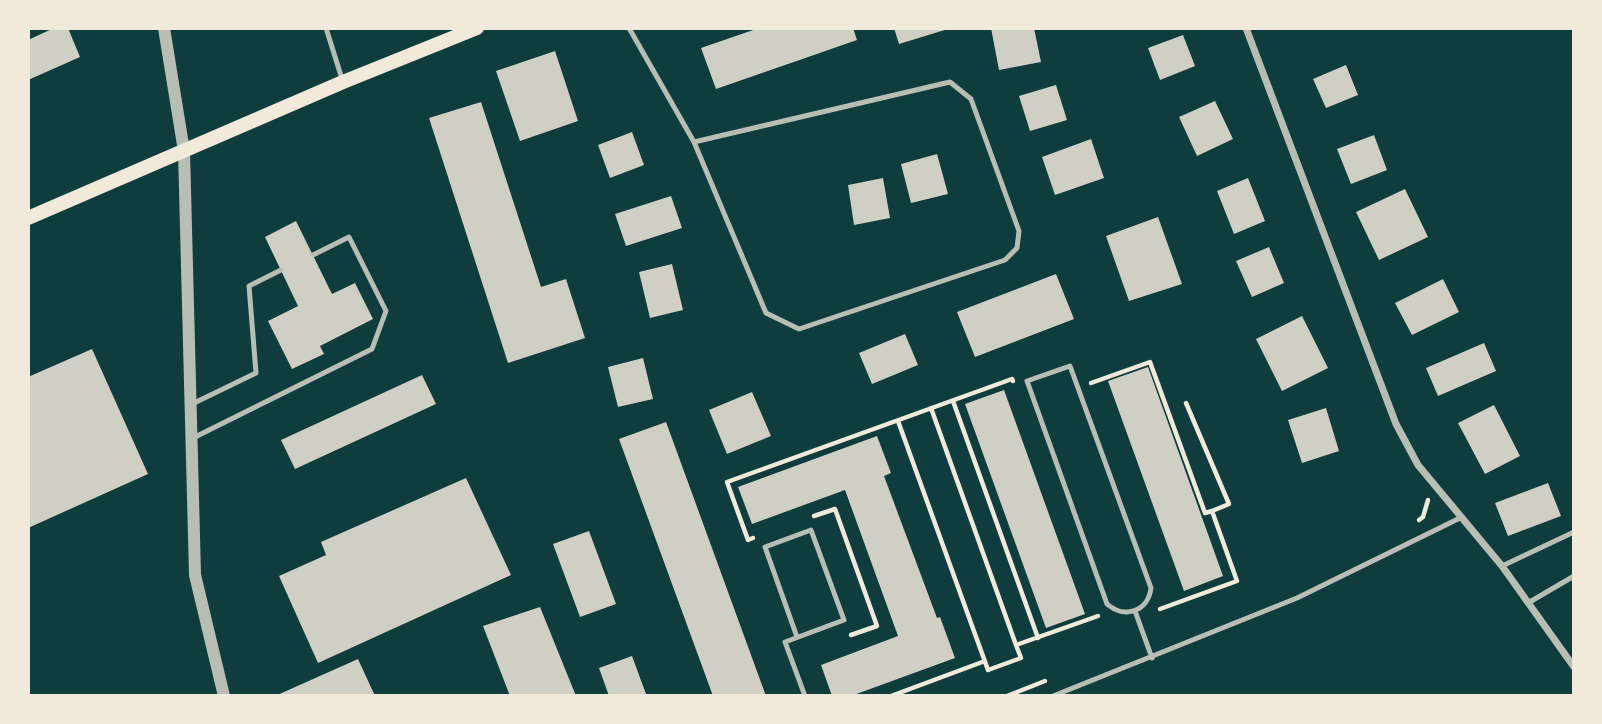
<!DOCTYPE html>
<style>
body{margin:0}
#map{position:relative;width:1602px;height:724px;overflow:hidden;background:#0f3d3e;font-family:"DejaVu Sans",sans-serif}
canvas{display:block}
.frame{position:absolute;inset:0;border:30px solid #f1e9da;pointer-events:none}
</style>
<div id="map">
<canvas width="1602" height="724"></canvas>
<div class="frame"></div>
</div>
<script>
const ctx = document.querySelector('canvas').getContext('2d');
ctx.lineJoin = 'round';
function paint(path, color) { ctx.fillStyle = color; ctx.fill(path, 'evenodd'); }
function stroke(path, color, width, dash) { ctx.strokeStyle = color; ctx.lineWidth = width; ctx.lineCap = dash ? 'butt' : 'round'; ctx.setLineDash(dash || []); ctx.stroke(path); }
const building = new Path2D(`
 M54 28H68L80 57 28 80V40Z
 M759 28H853L857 40 716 89 701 48Z
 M894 28H947L948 29 899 44Z
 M991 28H1034L1041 62 999 70Z
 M1183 35 1195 66 1160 80 1148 48Z
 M555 51 578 121 520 141 496 71Z
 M1346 65 1358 95 1326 108 1313 79Z
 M1056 85 1067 120 1030 131 1019 96Z
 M1215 101 1233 139 1197 156 1179 117Z
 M481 102 541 287 566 279 585 338 508 363 429 118Z
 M632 132 644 165 610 178 598 145Z
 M1374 135 1387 170 1351 184 1337 149Z
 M1091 139 1104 178 1055 195 1042 157Z
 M937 154 948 194 911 203 901 164Z
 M883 178 890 218 854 225 848 185Z
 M1248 178 1265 221 1234 234 1217 191Z
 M1405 189 1428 237 1379 260 1356 212Z
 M671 196 682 228 626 246 615 214Z
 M1158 217 1182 284 1129 301 1106 236Z
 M296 221 332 294 355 283 373 319 320 346 324 354 292 369 268 321 298 306 265 237Z
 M1269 247 1284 283 1252 297 1236 261Z
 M672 264 683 310 650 318 639 272Z
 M1056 274 1074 319 975 357 957 312Z
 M1443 279 1459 312 1412 335 1395 303Z
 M1302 316 1328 368 1282 391 1256 339Z
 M905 334 918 365 872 384 859 353Z
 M1484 343 1496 371 1438 396 1426 368Z
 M92 349 148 474 28 528V377Z
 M643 358 653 399 618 407 608 367Z
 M1148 367 1223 576 1184 591 1108 381Z
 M422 375 436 404 295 469 281 440Z
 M1004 390 1085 614 1046 628 965 404Z
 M752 392 771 436 727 454 709 410Z
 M1494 405 1520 456 1485 474 1458 423Z
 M1326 408 1339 451 1302 463 1288 420Z
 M666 422 766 696H713L619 439Z
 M877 436 891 473 884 476 937 618 940 617 955 658 851 696H832L821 665 898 636 845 490 752 524 738 487Z
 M466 478 511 575 318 663 279 576 326 555 321 542Z
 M1548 483 1561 516 1508 536 1495 503Z
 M589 531 616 604 580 617 553 544Z
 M540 607 576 696H510L483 626Z
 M632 656 646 694 609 696 599 668Z
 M358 659 375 696H275Z`);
const path = new Path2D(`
 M1091 383 1150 362 1205 513 1212 511 1237 581 1160 609
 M953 401 1038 638
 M1186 403 1229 504 1212 511
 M931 408 1016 645 1098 616
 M898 421 988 670 1021 658 1016 645
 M814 516 835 509 877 626 851 635
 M1419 520 1423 517 1428 500
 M753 538 748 540 727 482 1012 379 1013 381
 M891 696 985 661
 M1007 696 1045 681`);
const service = new Path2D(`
 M326 28 342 79
 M629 28 694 142 766 313 799 329 1005 260 1017 248 1019 231 971 99 950 82 694 142
 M1070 366 1151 588C1148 612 1124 619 1107 604L1027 381Z
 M190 405 256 373 249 286 281 270
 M191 439 372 349 386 311 349 237 313 255
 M1502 566 1574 532
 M1528 603 1574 576
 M1135 611 1152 658
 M797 637 765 547 811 530 844 620 785 642 805 696
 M1053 696 1297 598 1460 518`);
const minor = new Path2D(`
 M1246 28 1396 424 1418 465 1502 566 1574 667`);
const tertiary = new Path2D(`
 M164 28 184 151 195 575 224 696`);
const secondary = new Path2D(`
 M28 218 343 82 477 28`);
paint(building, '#cfcfc3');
stroke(path, '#f1e9da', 4.5);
stroke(service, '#b8beb3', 5);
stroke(minor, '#b8beb3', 7);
stroke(tertiary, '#b8beb3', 12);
stroke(secondary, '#f1e9da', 14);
</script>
